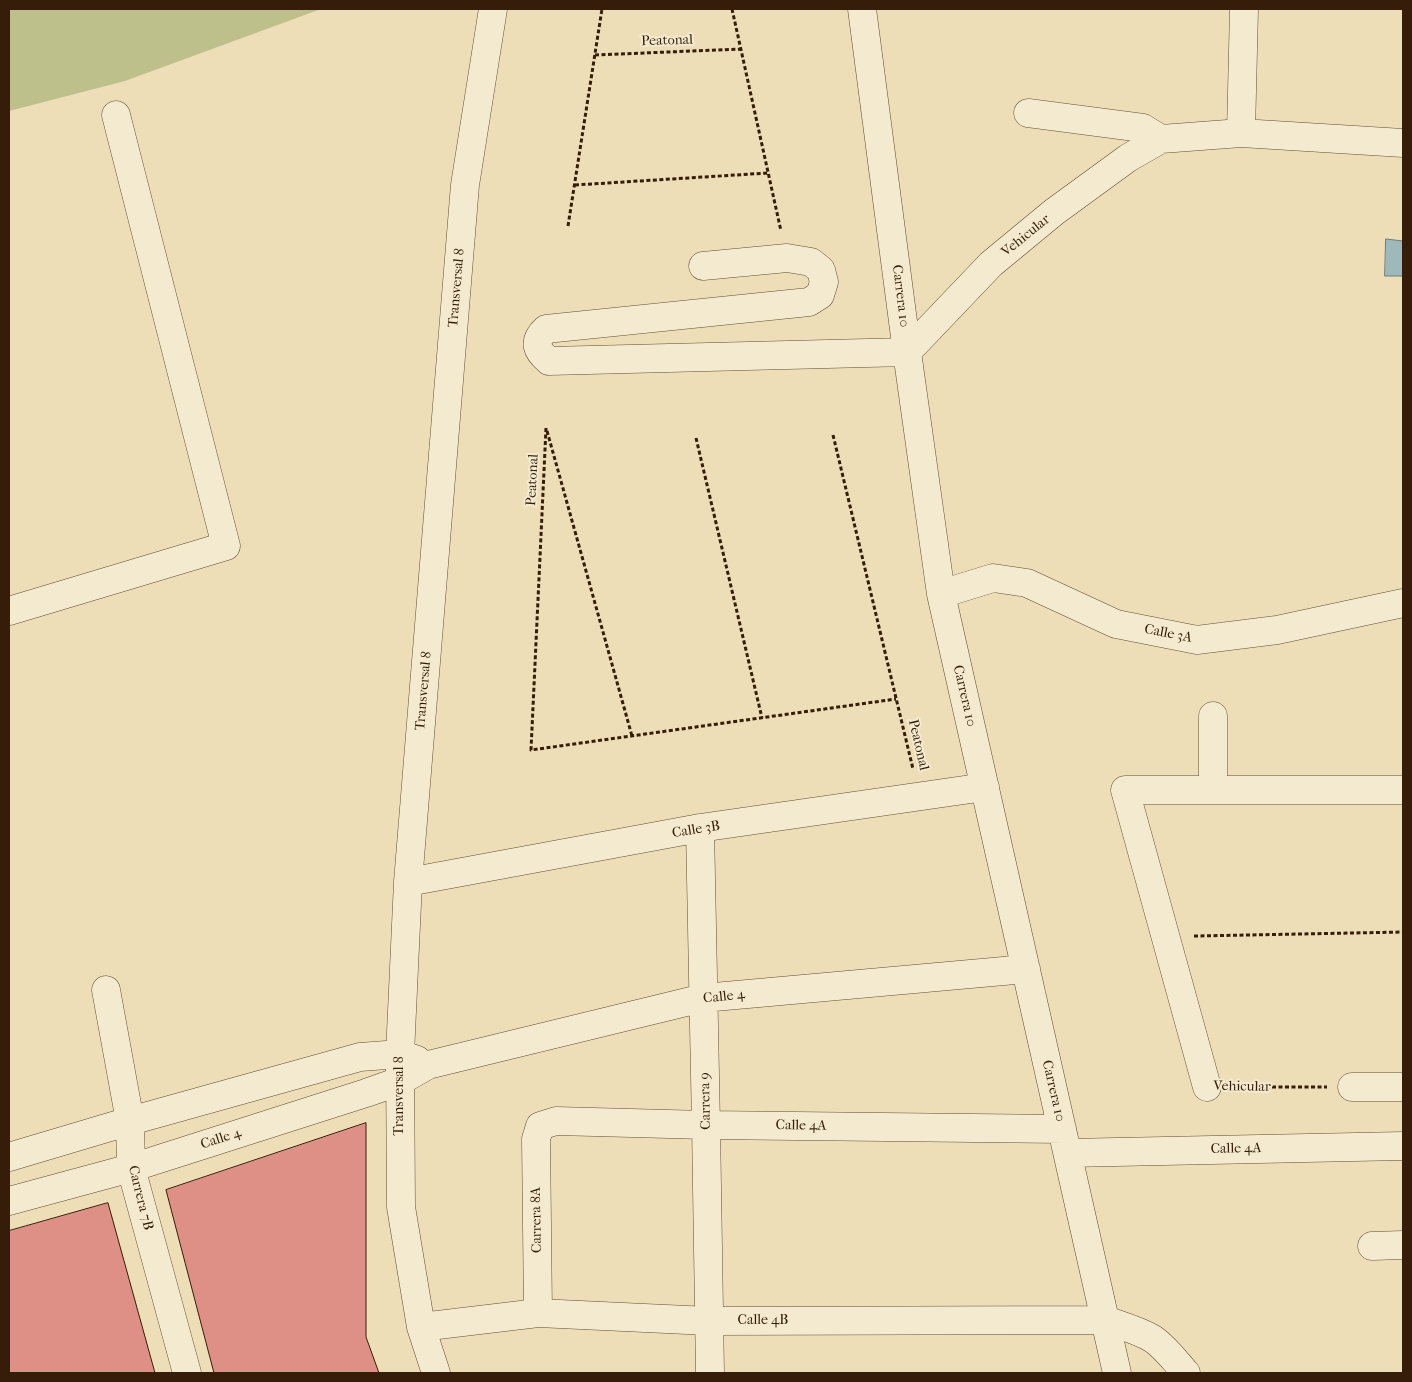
<!DOCTYPE html>
<style>
body{margin:0}
#map{position:relative;width:1412px;height:1382px;overflow:hidden;background:#eddeb7;font-family:"IM FELL French Canon",serif}
canvas{display:block}
.frame{position:absolute;inset:0;border:10px solid #351d09;pointer-events:none}
</style>
<div id="map">
<canvas width="1412" height="1382"></canvas>
<div class="frame"></div>
</div>
<script>
const ctx = document.querySelector('canvas').getContext('2d');
ctx.lineJoin = 'round';
function paint(path, color) { ctx.fillStyle = color; ctx.fill(path, 'evenodd'); }
function stroke(path, color, width, dash) { ctx.strokeStyle = color; ctx.lineWidth = width; ctx.lineCap = dash ? 'butt' : 'round'; ctx.setLineDash(dash || []); ctx.stroke(path); }
function label(font, color, halo, rows, align = 'center') {
  ctx.font = font + ' "IM FELL French Canon",serif'; ctx.lineWidth = 4; ctx.setLineDash([]); ctx.textBaseline = 'middle'; ctx.strokeStyle = halo; ctx.fillStyle = color; for (const [text, x, y, turn = 0] of rows) {
    ctx.save(); ctx.translate(x, y); ctx.rotate((+turn || 0) * Math.PI / 180); ctx.textAlign = isNaN(turn) ? turn : align; if (halo) ctx.strokeText(text, 0, 0); ctx.fillText(text, 0, 0); ctx.restore();
  }
}
const green = new Path2D(`
 M9 9H321L125 81 9 111Z`);
const water = new Path2D(`
 M1386 239 1403 241V276H1385Z`);
const building = new Path2D(`
 M366 1123V1337L379 1373H214L166 1190Z
 M108 1203 155 1373H9V1231Z`);
const path = new Path2D(`
 M732 9 781 231
 M595 55 741 49
 M575 185 768 173
 M568 226 602 9
 M546 428 531 750 896 699
 M547 431 632 736
 M833 435 913 769
 M696 438 762 718
 M1194 936 1403 932
 M1233 1087H1327`);
const minor = new Path2D(`
 M862 9 907 352 941 594 1117 1373
 M1028 113 1143 128 1161 139
 M1241 133 1244 9
 M703 266 787 258 811 262 821 270 824 282 820 295 809 302 546 329C532 342 537 351 549 361L907 352
 M907 352 991 264 1054 212 1128 158 1161 139 1241 133 1403 143
 M941 594 993 578 1027 583 1116 624 1197 640 1277 630 1403 603
 M9 611 226 546 116 115
 M1213 716V790
 M700 828 706 1125 710 1373
 M408 882 700 828 985 787
 M106 990 130 1121 131 1168 187 1373
 M1207 1087 1125 790H1403
 M1352 1087H1403
 M1068 1153 1403 1146
 M9 1157 130 1121 360 1057 400 1054 417 1060
 M9 1201 131 1168 366 1093 400 1081 428 1065 703 998 1026 969
 M1372 1246 1403 1245
 M538 1313 536 1139 540 1126 556 1121 706 1125 1062 1129
 M421 1327 538 1313 709 1321 1105 1320C1122 1326 1138 1330 1153 1339 1166 1348 1176 1362 1186 1373
 M436 1373 421 1327 401 1207 400 1054 408 882 465 185 493 9`);
const streetNames = [
 ["Peatonal",667,41,-2],
 ["Vehicular",1026,236,-39],
 ["Transversal 8",457,288,-85],
 ["Carrera 10",900,296,83],
 ["Peatonal",533,480,-87],
 ["Calle 3A",1168,634,11],
 ["Transversal 8",424,691,-85],
 ["Carrera 10",964,696,77],
 ["Peatonal",918,745,77],
 ["Calle 3B",696,830,-9],
 ["Calle 4",724,997,-6],
 ["Vehicular",1242,1087,1],
 ["Carrera 10",1053,1091,77],
 ["Transversal 8",400,1096,-90],
 ["Carrera 9",706,1101,-91],
 ["Calle 4A",801,1126,1],
 ["Calle 4",221,1139,-18],
 ["Calle 4A",1236,1149,-1],
 ["Carrera 7B",140,1198,76],
 ["Carrera 8A",537,1220,-91],
 ["Calle 4B",763,1321]
];
paint(green, '#bdc08b');
paint(water, '#9fb9bb');
stroke(water, '#757b74', 1);
paint(building, '#de9086');
stroke(building, '#351d09', 1);
stroke(minor, '#634d34', 29);
stroke(path, '#351d09', 3, [4, 2.5]);
stroke(minor, '#f3ead0', 28);
label('14px', '#351d09', '#f3ead0', streetNames);
</script>
